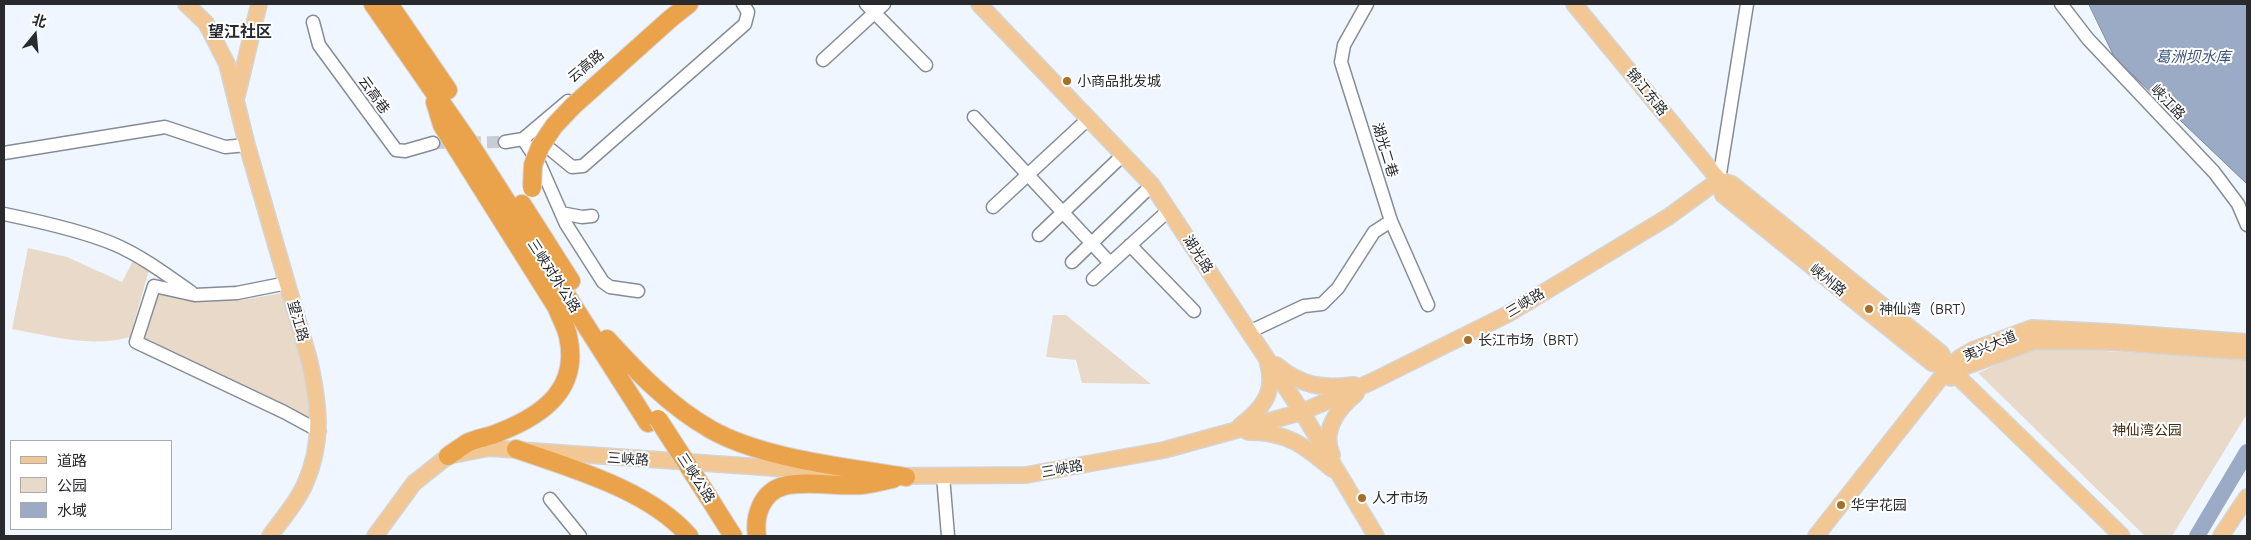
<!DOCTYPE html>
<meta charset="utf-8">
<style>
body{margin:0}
#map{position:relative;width:2251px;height:540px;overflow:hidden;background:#f0f6ff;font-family:Ubuntu,"Noto Sans SC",sans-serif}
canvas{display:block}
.frame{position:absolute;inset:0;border:5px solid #282a2e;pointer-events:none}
.legend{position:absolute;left:10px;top:440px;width:162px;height:90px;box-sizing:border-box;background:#fff;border:1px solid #a9aaab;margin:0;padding:6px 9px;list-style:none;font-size:15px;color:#282a2e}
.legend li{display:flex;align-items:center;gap:10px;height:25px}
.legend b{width:25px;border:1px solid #a9aaab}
.north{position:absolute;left:10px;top:10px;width:50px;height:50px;-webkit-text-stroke:4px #fff;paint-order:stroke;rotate:17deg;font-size:14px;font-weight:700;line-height:20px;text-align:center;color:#282a2e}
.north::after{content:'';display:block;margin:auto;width:18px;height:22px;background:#282a2e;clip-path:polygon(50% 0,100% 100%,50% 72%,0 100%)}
</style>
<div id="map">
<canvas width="2251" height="540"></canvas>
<div class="frame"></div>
<ul class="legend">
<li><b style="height:6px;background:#f2c793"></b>道路</li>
<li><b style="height:14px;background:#e9d9c8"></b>公园</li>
<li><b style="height:14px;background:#9babc6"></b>水域</li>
</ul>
<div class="north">北</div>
</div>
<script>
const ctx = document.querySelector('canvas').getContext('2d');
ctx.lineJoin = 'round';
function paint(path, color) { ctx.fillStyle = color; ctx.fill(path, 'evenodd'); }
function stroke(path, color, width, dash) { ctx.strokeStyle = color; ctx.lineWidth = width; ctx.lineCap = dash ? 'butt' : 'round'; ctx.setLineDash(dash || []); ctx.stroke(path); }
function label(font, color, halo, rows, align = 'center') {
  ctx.font = font + ' Ubuntu,"Noto Sans SC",sans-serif'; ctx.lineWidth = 4; ctx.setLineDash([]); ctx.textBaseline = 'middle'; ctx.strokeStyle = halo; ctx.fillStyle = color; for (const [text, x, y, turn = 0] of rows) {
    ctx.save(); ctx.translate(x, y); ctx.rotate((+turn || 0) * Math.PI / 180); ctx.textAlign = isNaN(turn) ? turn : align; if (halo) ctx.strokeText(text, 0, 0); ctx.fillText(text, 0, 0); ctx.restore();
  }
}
const green = new Path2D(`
 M28 248 67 257 122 282 133 261 149 270 130 337C91 348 50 336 12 329Z
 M282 293 317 420 315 423 290 407 145 339 159 294 196 302 242 300Z
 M1053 315H1066L1151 384 1082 383 1076 360 1046 357Z
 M2042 348 2247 358V414L2172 536H2145L1978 373 2015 356Z`);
const water = new Path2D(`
 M2089 4H2247V184L2115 58Z`);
const river = new Path2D(`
 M2197 536 2247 452`);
const minorTunnel = new Path2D(`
 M433 143 505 142`);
const minor = new Path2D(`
 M866 4 926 65
 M1367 4 1344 45 1341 62 1391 221 1428 305
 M2061 4 2088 39 2214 172 2238 204 2247 225
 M313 22 319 45 396 150 405 151 433 143
 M823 60 884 4
 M974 117 1110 263
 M523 139 540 165 566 224 603 282 610 287 638 291
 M505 142 523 139 568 101
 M550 149 572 167 583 166 745 24 748 12 743 4
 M4 153 165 127 225 147 247 145
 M1719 180 1747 4
 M993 207 1088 119
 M561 213 582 217 592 216
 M4 214C38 221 84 231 116 245 143 257 167 275 191 292
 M1039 235 1123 155
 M1130 245 1194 311
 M1072 262 1152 185
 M1093 279 1169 210
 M287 283 237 293 195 295 154 286 136 342 284 412 319 431
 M1249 332 1304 306 1322 304 1338 288 1374 232 1391 221
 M943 476 948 536
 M550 499 580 536`);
const major = new Path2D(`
 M186 4 206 23 227 64 247 145 309 359C319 403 324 442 305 484 297 503 281 520 270 536
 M979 4 1152 185 1302 412 1376 536
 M1574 4 1719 180 1723 195 1932 363 1948 367
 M237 96 259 4
 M1719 180 1732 184 1941 353 1948 367 2122 536
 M1276 365C1301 386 1321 389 1354 385
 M1951 378 1964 367 2035 341 2111 342 2247 352
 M1240 426C1262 409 1276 393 1268 364
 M1248 432C1286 431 1305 446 1332 469
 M1332 455C1321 431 1338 408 1356 394
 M894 476 1026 475 1164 450 1302 412 1371 382 1508 314 1668 217 1719 180
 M375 536 414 483 448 456 489 448 833 472
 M1816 536 1946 371 1959 358 1973 350 2032 328 2111 332 2247 342
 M2221 536 2247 497`);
const highway = new Path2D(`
 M373 4 470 144 648 423
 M389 4 448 90
 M670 19 689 4
 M435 102 442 125 557 308C560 317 566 326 568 336 580 389 543 415 500 432 490 437 477 438 467 443 461 447 454 452 448 456
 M522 204 571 281
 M607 339C638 373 670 406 710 429 762 459 847 467 906 477
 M516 449C573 469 649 490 689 536
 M709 498 733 536
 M757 536C754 517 761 492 784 486 807 480 838 487 862 485 872 484 883 481 893 479`);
const highwayBridge = new Path2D(`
 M532 188 533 165 540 147 554 126 573 106 670 19
 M658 419 709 498`);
const markers = [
 [1067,81,5,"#a56e29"],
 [1869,309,5,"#a56e29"],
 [1468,340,5,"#a56e29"],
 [1362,498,5,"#a56e29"],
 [1841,505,5,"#a56e29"]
];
const streetNames = [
 ["云高路",586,66,-40],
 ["锦江东路",1647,92,51],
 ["云高巷",374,95,54],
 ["峡江路",2168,102,46],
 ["湖光二巷",1385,150,73],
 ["湖光路",1198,254,57],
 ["三峡对外公路",554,276,57],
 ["峡州路",1828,280,39],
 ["三峡路",1525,303,-31],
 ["望江路",298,321,74],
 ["夷兴大道",1990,346,-23],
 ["三峡路",628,459,4],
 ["三峡路",1062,469,-10],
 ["三峡公路",696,478,57]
];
const poiNames = [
 ["小商品批发城",1077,81],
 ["神仙湾（BRT）",1879,309],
 ["长江市场（BRT）",1478,340],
 ["人才市场",1372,498],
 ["华宇花园",1851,505]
];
const parkNames = [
 ["神仙湾公园",2147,430]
];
const waterNames = [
 ["葛洲坝水库",2193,57]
];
const quarterNames = [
 ["望江社区",240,32]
];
paint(green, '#e9d9c8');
paint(water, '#9babc6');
stroke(water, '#788498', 1);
stroke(river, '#9babc6', 16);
stroke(minorTunnel, '#c8cdd5', 12, [12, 6]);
stroke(minor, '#868c96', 15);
stroke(major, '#d4d4d5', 18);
stroke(highway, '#d4d4d5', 20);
stroke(minor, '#fff', 12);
stroke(major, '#f2c793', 15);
stroke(highway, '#eaa24b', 18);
stroke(highwayBridge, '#d4d4d5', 20, []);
stroke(highwayBridge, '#eaa24b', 18);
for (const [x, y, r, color] of markers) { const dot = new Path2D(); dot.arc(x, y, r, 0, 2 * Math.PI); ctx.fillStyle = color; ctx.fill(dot); stroke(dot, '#fff', 2); }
label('14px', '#282a2e', '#fff', streetNames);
label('14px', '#282a2e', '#fff', poiNames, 'left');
label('14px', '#442b0b', '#fff', parkNames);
label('italic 15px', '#3e577f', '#fff', waterNames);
label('bold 16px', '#282a2e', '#fff', quarterNames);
</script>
